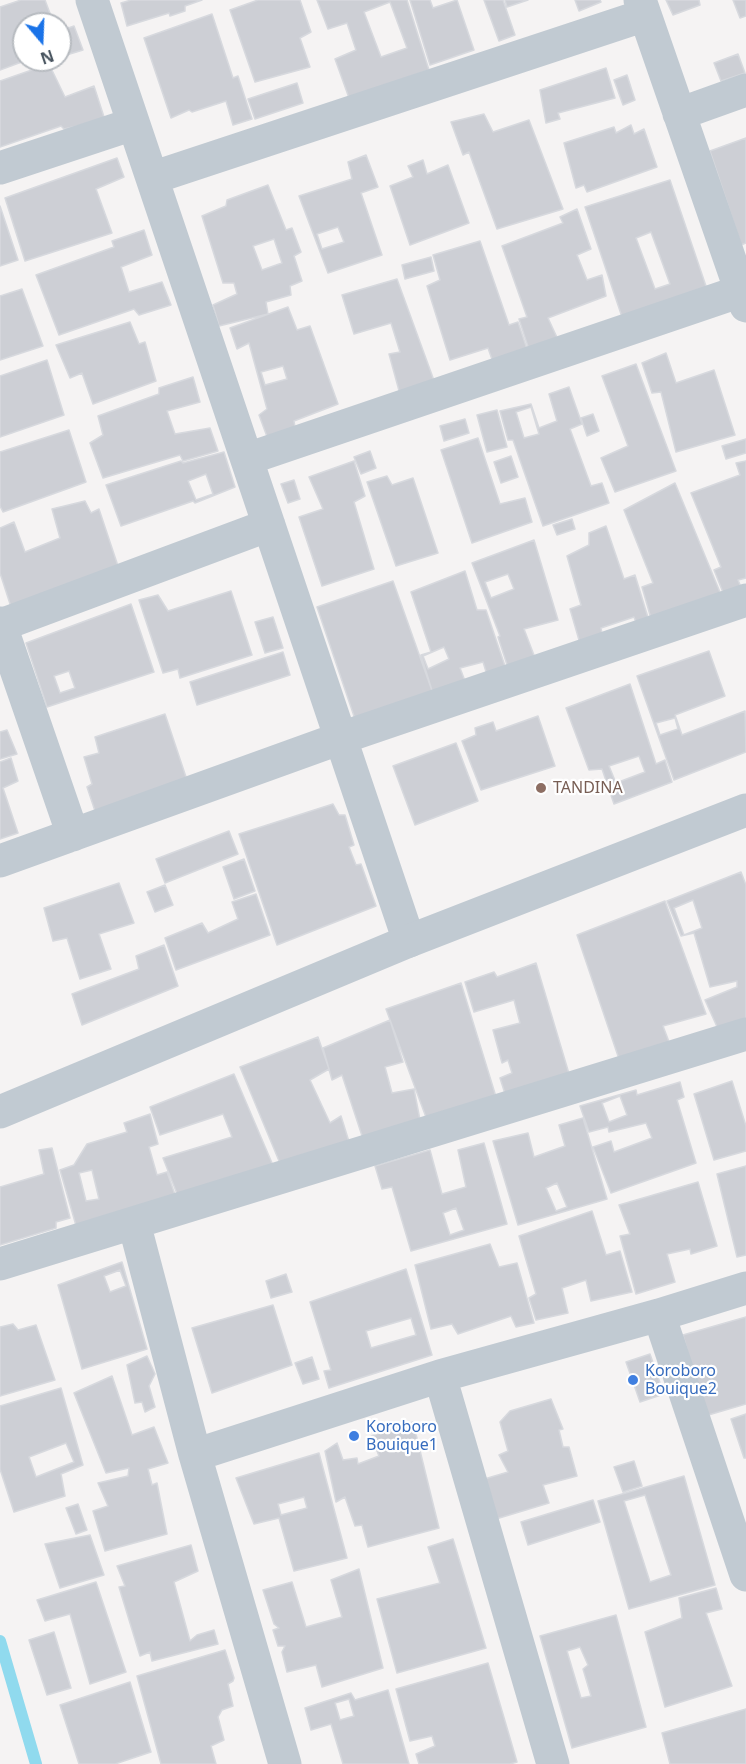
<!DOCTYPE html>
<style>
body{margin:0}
#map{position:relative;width:746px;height:1764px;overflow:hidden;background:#f5f3f3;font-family:"Noto Sans",sans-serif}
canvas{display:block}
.north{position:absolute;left:12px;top:12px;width:60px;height:60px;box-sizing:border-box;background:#fff;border:2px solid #b7bbc0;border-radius:50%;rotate:161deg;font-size:16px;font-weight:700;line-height:24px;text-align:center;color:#4a5661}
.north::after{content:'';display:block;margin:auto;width:21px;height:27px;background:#1a73e8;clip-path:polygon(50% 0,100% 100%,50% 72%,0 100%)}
</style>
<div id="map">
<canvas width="746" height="1764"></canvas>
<div class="north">N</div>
</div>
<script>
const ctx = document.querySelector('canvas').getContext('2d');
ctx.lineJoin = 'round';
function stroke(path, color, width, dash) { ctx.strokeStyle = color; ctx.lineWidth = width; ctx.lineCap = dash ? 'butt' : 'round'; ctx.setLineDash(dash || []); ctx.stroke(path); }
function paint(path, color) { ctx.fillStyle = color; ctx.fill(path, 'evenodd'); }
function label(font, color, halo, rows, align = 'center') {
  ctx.font = font + ' "Noto Sans",sans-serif'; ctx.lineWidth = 4.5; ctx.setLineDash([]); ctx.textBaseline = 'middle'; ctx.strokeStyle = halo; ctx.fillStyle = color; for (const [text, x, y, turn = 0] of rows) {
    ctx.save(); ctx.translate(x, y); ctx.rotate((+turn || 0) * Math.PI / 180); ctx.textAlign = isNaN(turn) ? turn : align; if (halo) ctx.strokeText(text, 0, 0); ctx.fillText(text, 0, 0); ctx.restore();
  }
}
const stream = new Path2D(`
 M0 1641 36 1764`);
const building = new Path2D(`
 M21 0H45L54 24H24V60H27L0 70V7Z
 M202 0 185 6V11L170 16 169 13 127 26 121 3 131 0Z
 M258 0H300L311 32 300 38 310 67 255 82 230 10Z
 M317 0H407L429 70 349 98 335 59 356 50 347 23 328 29ZM390 2 407 48 381 57 364 12Z
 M410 0H430L433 8 457 0 474 50 430 65Z
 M484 0H503L515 35 499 41Z
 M505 0H528L507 7Z
 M575 0H600L601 2 579 11Z
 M666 0H699L700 5 673 15Z
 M733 0H746V16L740 18Z
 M212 14 233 78 238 76 252 119 233 125 226 101 192 112 189 110 171 118 144 38Z
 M74 26 83 50 60 57V31Z
 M738 54 745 73 721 81 714 63Z
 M49 64 65 97 94 86 105 120 64 129 61 126 0 147V81Z
 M606 68 615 98 558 113 560 119 546 123 540 90Z
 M627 75 635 100 623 105 614 80Z
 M297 83 303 103 255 119 248 99Z
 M484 114 493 132 529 120 563 209 497 229 469 152 463 155 451 122Z
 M631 125 634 134 644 129 657 167 587 192 584 185 576 188 564 143 614 127 616 133Z
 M746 138V243L741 245 710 151Z
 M366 155 378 187 361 193 382 255 328 273 299 196 352 179 348 162ZM338 227 344 242 322 249 317 234Z
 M117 158 124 177 96 189 112 233 25 261 5 198Z
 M423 160 427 174 448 165 469 223 410 245 390 186 413 177 408 166Z
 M670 180 709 295 624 323 585 207ZM651 232 670 284 655 289 636 238Z
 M268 185 286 230 292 228 301 252 294 256 302 281 290 286 291 295 266 302 268 314 219 326 213 305 237 294 234 283H223L202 216 226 206 227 200ZM274 239 282 263 262 270 253 246Z
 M0 206 18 260 0 266Z
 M577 209 591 249 577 255 587 280 602 275 606 296 548 318 561 346 531 356 519 319 527 317 502 246 563 223 560 217Z
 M144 230 152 255 121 267 129 292 162 282 171 305 139 315 134 309 59 335 36 275 114 247 112 241Z
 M480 241 509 325 518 322 529 355 495 368 488 348 450 360 427 286 440 280 433 255Z
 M431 257 434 271 405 279 402 265Z
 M397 279 436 386 401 398 389 354 400 352 391 323 354 334 342 295Z
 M22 289 43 346 0 360V296Z
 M288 307 297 330 310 326 338 404 294 421 296 433 269 442 259 415 267 409 249 343 237 349 230 328ZM283 366 287 379 265 385 261 372Z
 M130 322 139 344 145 342 156 381 93 404 82 373 70 378 56 345Z
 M666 353 676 383 714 370 735 435 676 452 661 392 652 393 642 363Z
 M47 360 64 415 0 437V376Z
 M636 364 676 471 615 492 601 458 628 446 602 376Z
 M193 377 200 402 167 411 175 434 210 428 218 451 183 461 180 455 103 478 90 443 103 435 98 416 159 394V388Z
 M569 387 582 424 570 429 591 486 602 483 609 503 543 526 513 440H508L500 411 531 404 539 428 557 421 549 394ZM531 407 539 434 524 438 516 412Z
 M497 410 507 447 487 452 477 415Z
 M593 414 599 431 587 436 581 418Z
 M465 419 469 433 444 441 440 426Z
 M69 430 86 482 3 512 0 506V452Z
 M478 438 500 504 525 498 532 522 472 543 441 450Z
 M746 439V453L726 459 722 446Z
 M370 451 376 468 361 474 354 457Z
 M224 452 235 487 195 503 193 501 121 526 106 485 181 461 183 463ZM206 474 213 494 196 500 188 481Z
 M511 456 518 477 501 483 494 462Z
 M354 461 365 496 354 502 374 569 322 586 299 517 323 509 309 477Z
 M746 461V578L738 580 744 594 726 600 714 570 721 567 691 493 740 475 736 463Z
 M387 476 392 485 413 478 438 553 396 566 367 482Z
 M294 480 300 499 288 503 281 484Z
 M675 483 722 597 652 622 642 587 653 583 624 510Z
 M85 501 91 513 99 509 120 572 12 610 0 573V528L14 522 25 552 60 538 52 509Z
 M572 519 575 529 557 535 553 525Z
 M606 526 624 579 635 575 650 624 638 628 634 617 601 628 603 640 581 647 570 609 581 605 567 556 589 545V533Z
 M534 540 558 620 524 629 537 663 510 674 498 637 500 636 472 563ZM508 574 514 589 491 598 485 582Z
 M465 571 477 610H486L507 672 488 678 483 662 460 668 467 686 434 697 421 655 431 652 411 592ZM444 647 449 659 428 669 423 656Z
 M393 581 436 702 358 728 317 607Z
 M231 591 252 655 180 678 178 669 163 673 139 600 158 595 168 611Z
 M131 604 154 672 47 707 26 643ZM69 671 75 688 60 693 54 676Z
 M273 617 283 648 265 653 255 622Z
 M709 651 725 696 675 715 682 735 745 711 746 752 674 780 637 676ZM675 718 678 729 660 735 656 723Z
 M283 652 290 675 197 705 190 682Z
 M630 684 656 764 665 760 672 782 614 804 602 769 589 770 566 708ZM639 756 645 772 616 783 609 766Z
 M165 714 188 783 95 811 87 787 92 784 84 757 99 753 95 737Z
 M538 716 555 766 481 790 462 741 476 735 475 728 493 722 496 731Z
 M7 730 17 754 0 759V732Z
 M456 743 478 801 415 825 393 766Z
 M11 758 18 781 3 788 18 833 0 839V762Z
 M333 804 339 815H345L354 845 349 847 356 865 361 864 376 906 277 945 239 834Z
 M229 831 238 854 165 883 156 859Z
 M244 859 255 891 234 899 223 867Z
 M741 872 746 885V1019L718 1029 705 1000 737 987V981L710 987 694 933 681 936 667 901ZM693 900 702 928 684 935 674 908Z
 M119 883 134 923 99 934 111 969 80 979 67 938 53 941 44 908Z
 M165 885 173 905 155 912 147 892Z
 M256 894 270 935 176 970 165 938 202 923 208 933 238 919 232 902Z
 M665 901 706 1014 663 1026 671 1047 620 1062 577 935Z
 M164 945 178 986 82 1025 72 994 139 969 136 956Z
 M536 963 570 1077 506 1097 500 1078 512 1073 508 1060 502 1063 493 1030 520 1023 514 1000 474 1012 465 982 494 972 497 977Z
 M461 983 497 1100 427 1120 386 1009Z
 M390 1020 403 1062 385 1067 392 1093 414 1089 421 1125 366 1148 342 1075 332 1080 323 1048Z
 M318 1037 329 1069 310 1080 330 1123 341 1116 351 1148 284 1173 240 1067Z
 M234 1074 278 1177 181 1204 163 1158 232 1137 223 1114 160 1135 150 1107Z
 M732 1081 746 1126V1151L714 1160 694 1094Z
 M680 1082 684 1097 677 1100 696 1163 611 1193 593 1147 611 1141 614 1152 652 1138 646 1123 609 1132 608 1127 589 1132 580 1106 636 1090 637 1095ZM620 1096 627 1115 609 1122 602 1103Z
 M150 1114 158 1144 149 1147 157 1175 167 1172 179 1206 79 1236 60 1170 74 1165 87 1144 127 1132 124 1123ZM92 1170 99 1199 86 1201 79 1173Z
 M583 1118 607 1199 518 1225 493 1141 528 1133 534 1157 565 1146 559 1125ZM557 1183 567 1207 556 1211 546 1188Z
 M484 1143 507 1224 411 1251 392 1187 382 1189 375 1166 430 1150 442 1194 466 1187 458 1150ZM456 1208 464 1230 450 1235 443 1213Z
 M52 1148 70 1218 56 1222V1228L0 1245V1187L44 1174 39 1150Z
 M746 1166V1255L737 1257 717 1174Z
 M698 1182 717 1246 691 1254 690 1249 667 1254 675 1282 636 1294 620 1236 630 1234 619 1205Z
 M592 1211 606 1255 620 1251 632 1292 591 1301 586 1280 562 1288 568 1313 536 1320 529 1298 536 1294 519 1236Z
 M490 1244 499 1267 517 1263 534 1323 516 1327 511 1316 458 1334 452 1324 431 1329 415 1265Z
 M122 1262 147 1349 82 1369 58 1285ZM120 1270 126 1286 110 1292 104 1276Z
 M406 1269 432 1355 329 1388 324 1371 331 1370 310 1302ZM411 1318 416 1335 371 1348 366 1331Z
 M286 1274 292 1292 271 1298 266 1281Z
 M273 1305 292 1365 212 1393 192 1328Z
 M746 1317V1404L705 1416 683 1335Z
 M13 1324 18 1330 36 1325 55 1380 0 1396V1327Z
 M650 1354 664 1394 640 1402 626 1362Z
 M147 1356 155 1374 149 1386 155 1407 145 1412 142 1402 135 1403 127 1365Z
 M312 1357 319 1379 303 1384 295 1363Z
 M112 1376 132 1435 154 1427 168 1463 148 1469 152 1485 157 1483 167 1534 105 1551 93 1511 108 1506 98 1483 128 1476 129 1468 106 1473 74 1393Z
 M61 1388 83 1465 61 1474 65 1496 14 1512 0 1469V1406ZM66 1443 74 1462 36 1477 29 1457Z
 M551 1399 563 1429 559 1430 563 1447H569L577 1476 543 1485 549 1503 496 1519 481 1480 508 1472 499 1455 508 1451 500 1422 510 1411Z
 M746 1414V1458H744L731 1419Z
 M413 1422 439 1528 368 1547 362 1525 355 1526 345 1497 336 1502 325 1451 337 1443 343 1460 357 1458 358 1464 379 1456 371 1436Z
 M319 1453 347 1558 294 1571 279 1518 254 1524 236 1478ZM304 1497 307 1508 281 1515 278 1504Z
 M634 1461 642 1486 623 1492 614 1467Z
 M684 1476 715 1585 629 1609 598 1501ZM645 1495 671 1575 650 1582 624 1501Z
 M593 1500 600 1522 528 1545 521 1522Z
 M78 1504 87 1530 76 1534 66 1508Z
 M90 1535 104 1575 60 1588 45 1544Z
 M453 1539 486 1648 397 1673 377 1599 440 1583 428 1547Z
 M191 1545 198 1571 174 1582 190 1641 197 1635 214 1630 218 1644 152 1661 150 1652 140 1656 119 1587 125 1586 117 1566Z
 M359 1569 383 1668 322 1687 316 1665 287 1672 282 1652 285 1646H278L273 1630 279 1628 274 1624 263 1590 292 1582 306 1627 342 1617 331 1580Z
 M96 1582 126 1672 90 1684 70 1614 45 1621 37 1600Z
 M716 1588 722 1609 706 1613 732 1686 665 1707 645 1632 682 1618 679 1598Z
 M616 1615 646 1727 572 1748 540 1636ZM580 1647 588 1665 583 1669 591 1696 581 1698 567 1651Z
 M54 1632 71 1688 47 1695 29 1640Z
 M225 1650 234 1678 233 1681 228 1684 233 1706 222 1710 218 1717 224 1740 211 1746 216 1764H161L137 1676Z
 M488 1663 517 1762 510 1764H419L416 1754 435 1746 432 1736 410 1741 396 1689Z
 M130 1682 151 1752 115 1764H79L60 1705Z
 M388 1690 409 1764H343L331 1724 311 1730 305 1708 351 1693 355 1700ZM349 1699 354 1716 340 1720 335 1703Z
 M746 1709V1764H670L662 1733Z`);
const minor = new Path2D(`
 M92 0 409 941
 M640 0 746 306
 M679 114 746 90
 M0 168 133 124
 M152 178 645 15
 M247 459 741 291
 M0 623 73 835
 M1 625 269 525
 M0 861 341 738 746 600
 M134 1223 195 1455 285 1764
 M0 1264 746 1034
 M659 1315 746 1575
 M440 1376 553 1764
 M195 1455 440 1376 659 1315 746 1288`);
const tertiary = new Path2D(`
 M0 1112 409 941 746 810`);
const markers = [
 [541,788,6,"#8d6e63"],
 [633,1380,6,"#3f7fe0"],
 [354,1436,6,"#3f7fe0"]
];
const educationNames = [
 ["TANDINA",553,788]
];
const shopNames = [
 ["Koroboro",645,1371],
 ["Bouique2",645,1389],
 ["Koroboro",366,1427],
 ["Bouique1",366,1445]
];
stroke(stream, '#90daee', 12);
paint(building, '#cdcfd5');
stroke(building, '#d7d9de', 1.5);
stroke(minor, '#c1cad2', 33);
stroke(tertiary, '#c1cad2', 33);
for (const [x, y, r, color] of markers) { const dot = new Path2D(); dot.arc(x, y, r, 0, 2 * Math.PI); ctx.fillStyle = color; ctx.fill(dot); stroke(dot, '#fff', 2); }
label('16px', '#785e54', '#fff', educationNames, 'left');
label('16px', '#366cbe', '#fff', shopNames, 'left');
</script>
